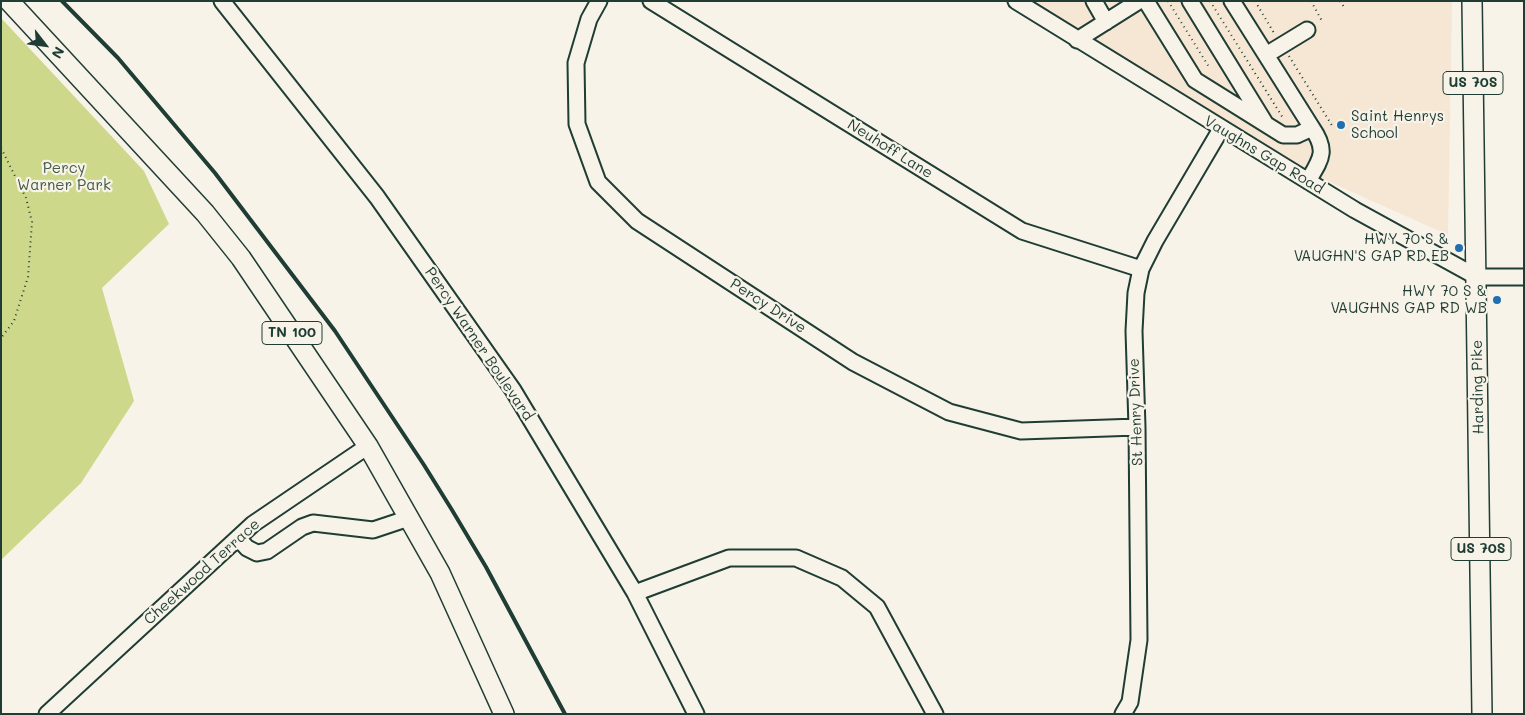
<!DOCTYPE html>
<style>
body{margin:0}
#map{position:relative;width:1525px;height:715px;overflow:hidden;background:#f7f3e8;font-family:Mali,sans-serif}
canvas{display:block}
.frame{position:absolute;inset:0;border:2px solid #1f3d34;pointer-events:none}
.north{position:absolute;left:20px;top:20px;width:50px;height:50px;-webkit-text-stroke:4px #f7f3e8;paint-order:stroke;rotate:120deg;font-size:14px;font-weight:700;line-height:20px;text-align:center;color:#1f3d34}
.north::after{content:'';display:block;margin:auto;width:18px;height:22px;background:#1f3d34;clip-path:polygon(50% 0,100% 100%,50% 72%,0 100%)}
</style>
<div id="map">
<canvas width="1525" height="715"></canvas>
<div class="frame"></div>
<div class="north">N</div>
</div>
<script>
const ctx = document.querySelector('canvas').getContext('2d');
ctx.lineJoin = 'round';
function paint(path, color) { ctx.fillStyle = color; ctx.fill(path, 'evenodd'); }
function stroke(path, color, width, dash) { ctx.strokeStyle = color; ctx.lineWidth = width; ctx.lineCap = dash ? 'butt' : 'round'; ctx.setLineDash(dash || []); ctx.stroke(path); }
function label(font, color, halo, rows, align = 'center') {
  ctx.font = font + ' Mali,sans-serif'; ctx.lineWidth = 4.5; ctx.setLineDash([]); ctx.textBaseline = 'middle'; ctx.strokeStyle = halo; ctx.fillStyle = color; for (const [text, x, y, turn = 0] of rows) {
    ctx.save(); ctx.translate(x, y); ctx.rotate((+turn || 0) * Math.PI / 180); ctx.textAlign = isNaN(turn) ? turn : align; if (halo) ctx.strokeText(text, 0, 0); ctx.fillText(text, 0, 0); ctx.restore();
  }
}
const built = new Path2D(`
 M1034 1H1452L1448 235 1312 174 1150 76Z`);
const green = new Path2D(`
 M1 18 144 171 169 224 102 288 134 401 81 483 1 560Z`);
const path = new Path2D(`
 M1168 1 1209 67
 M1210 1 1283 118
 M1255 1 1274 33
 M1311 1 1322 21
 M1340 1 1344 7
 M1289 56 1333 127
 M1 148 26 198 32 222 28 277 14 321 1 338`);
const minor = new Path2D(`
 M222 1 377 197 513 390 635 593 696 714
 M599 1 589 19 576 63 577 124 598 182 637 221 853 362 949 412 1021 431 1137 427
 M651 1 1022 231 1141 269
 M1016 1 1355 210 1477 277H1524
 M1094 1 1106 22
 M1146 1 1195 80 1283 135H1297L1312 128 1232 1
 M1190 1 1265 123
 M1077 40 1139 1
 M1266 55 1307 30
 M1308 181C1321 159 1328 151 1312 128
 M238 538 247 548 257 553 267 551 302 527 313 523 373 530 409 518
 M635 593 729 558H796L842 578 877 607 935 714
 M47 714 253 524 368 446
 M1123 714 1130 702 1139 640 1137 427 1134 331 1136 293 1141 269 1155 241 1221 129`);
const major = new Path2D(`
 M9 1 205 213 241 258 368 446 440 573 504 714
 M1472 1 1482 714`);
const rail = new Path2D(`
 M62 1 118 58 215 173 335 331 424 465 452 510 486 567 565 714`);
const markers = [
 [1341,125,5,"#1f6fb2"],
 [1459,248,5,"#1f6fb2"],
 [1497,300,5,"#1f6fb2"]
];
const shields = [
 [1473,83,60],
 [292,333,60],
 [1481,549,60]
];
const shieldNames = [
 ["US 70S",1473,83],
 ["TN 100",292,333],
 ["US 70S",1481,549]
];
const poiNames = [
 ["Saint Henrys",1351,116,"left"],
 ["School",1351,133,"left"],
 ["HWY 70 S &",1449,239],
 ["VAUGHN'S GAP RD EB",1449,256],
 ["HWY 70 S &",1487,291],
 ["VAUGHNS GAP RD WB",1487,308]
];
const streetNames = [
 ["Neuhoff Lane",890,149,32],
 ["Vaughns Gap Road",1264,155,31],
 ["Percy Drive",768,306,33],
 ["Percy Warner Boulevard",479,344,56],
 ["Harding Pike",1478,387,-91],
 ["St Henry Drive",1136,412,-92],
 ["Cheekwood Terrace",202,572,-42]
];
const parkNames = [
 ["Percy",64,168],
 ["Warner Park",64,185]
];
paint(built, '#f6e6d4');
paint(green, '#cdd88b');
stroke(minor, '#1f3d34', 19);
stroke(major, '#1f3d34', 22);
stroke(path, '#1f3d34', 2, [1, 4]);
stroke(minor, '#f7f3e8', 15);
stroke(major, '#f7f3e8', 19);
stroke(rail, '#1f3d34', 4);
for (const [x, y, r, color] of markers) { const dot = new Path2D(); dot.arc(x, y, r, 0, 2 * Math.PI); ctx.fillStyle = color; ctx.fill(dot); stroke(dot, '#f7f3e8', 2); }
for (const [x, y, w] of shields) { const box = new Path2D(); box.roundRect(x - w / 2, y - 11.5, w, 23, 4); ctx.fillStyle = '#f7f3e8'; ctx.fill(box); stroke(box, '#1f3d34', 1); }
label('bold 14px', '#1f3d34', null, shieldNames);
label('15px', '#1f3d34', '#f7f3e8', poiNames, 'right');
label('15px', '#1f3d34', '#f7f3e8', streetNames);
label('15px', '#425c45', '#f7f3e8', parkNames);
</script>
